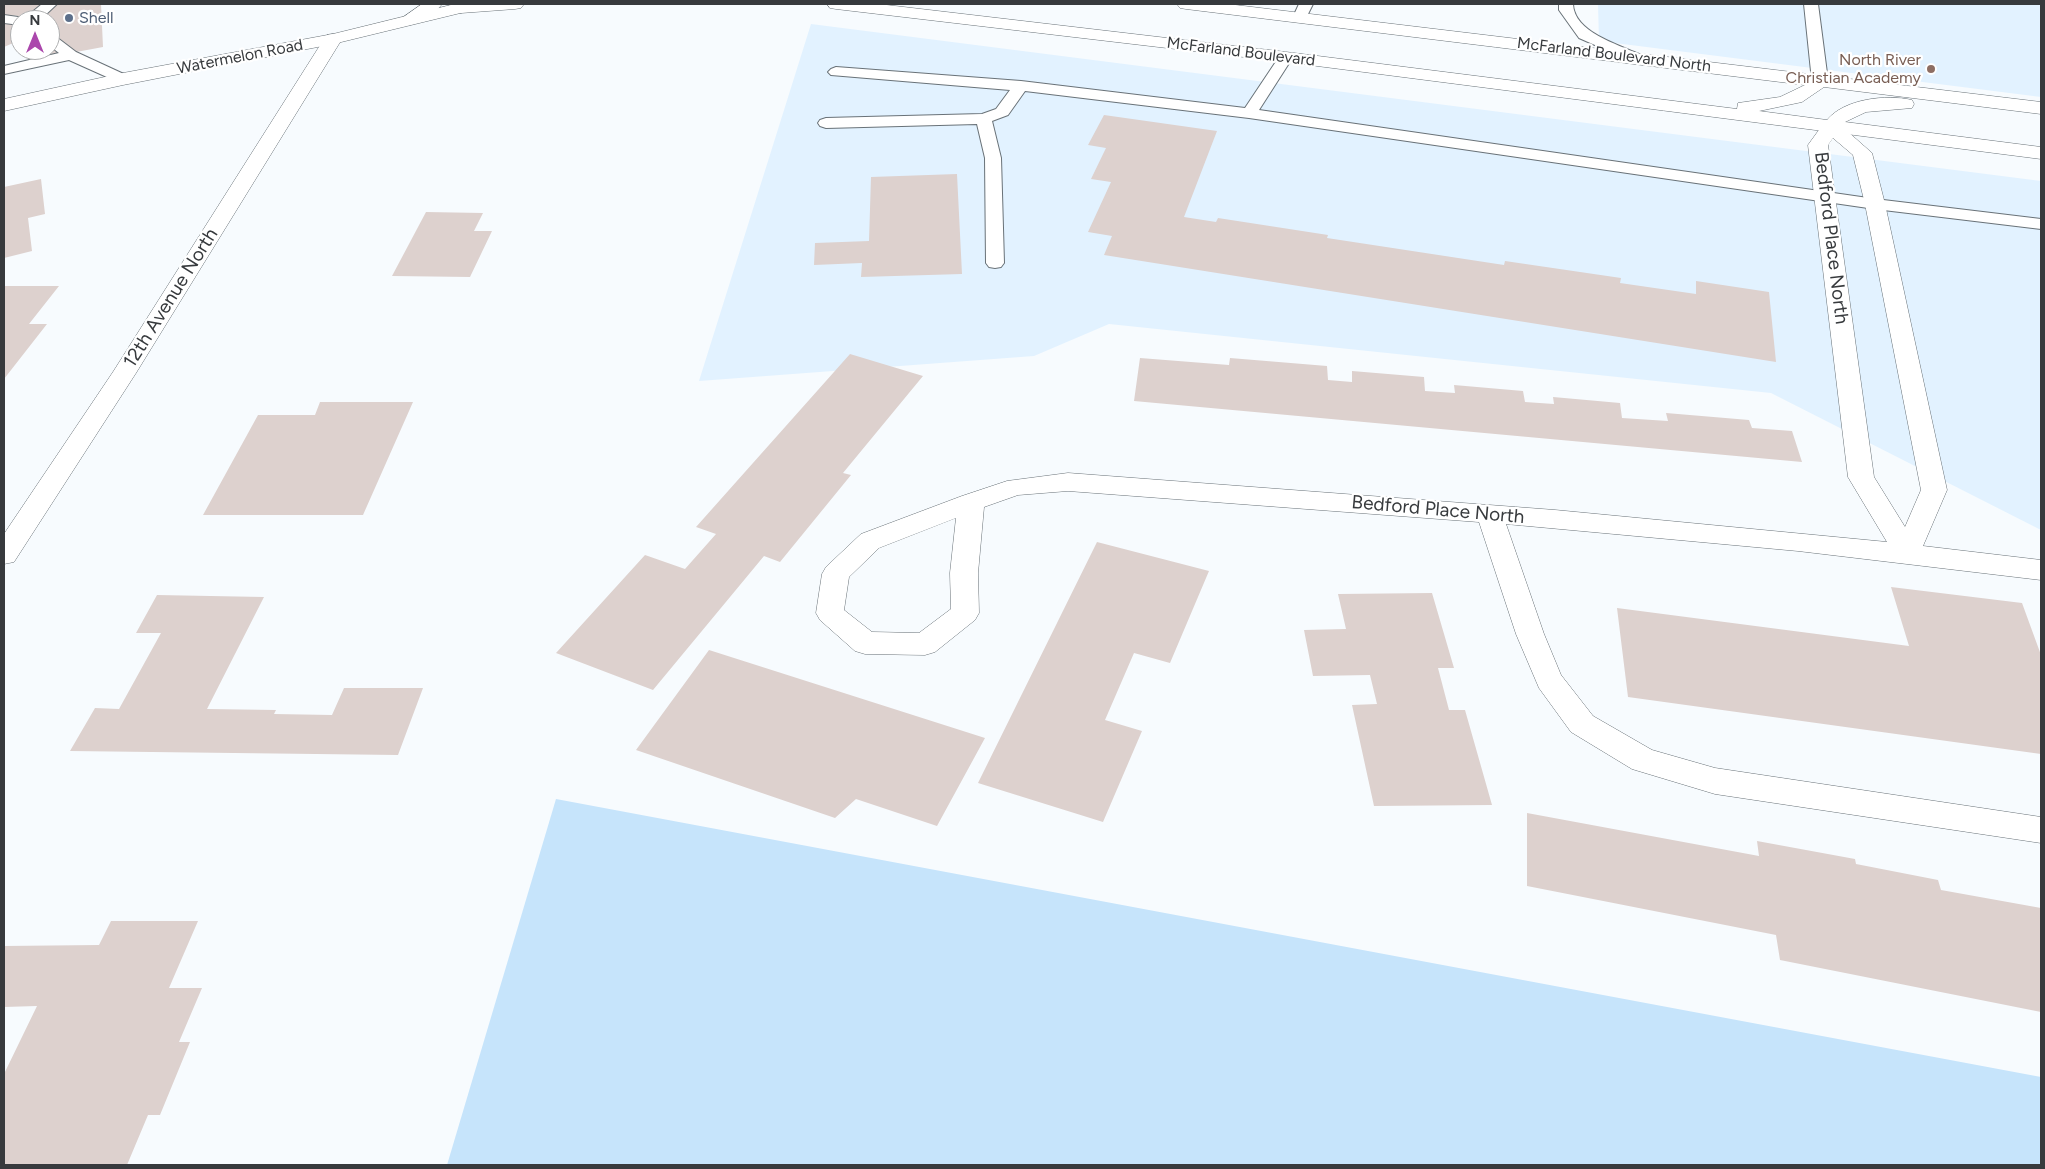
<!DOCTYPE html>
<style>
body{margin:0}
#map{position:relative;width:2045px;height:1169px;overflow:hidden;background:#f7fbfe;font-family:Figtree,sans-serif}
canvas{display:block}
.frame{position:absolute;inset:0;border:5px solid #373a3d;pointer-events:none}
.north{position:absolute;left:10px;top:10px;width:50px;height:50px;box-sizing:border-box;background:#fff;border:1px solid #afb0b1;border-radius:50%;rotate:0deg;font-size:14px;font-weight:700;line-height:20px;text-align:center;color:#373a3d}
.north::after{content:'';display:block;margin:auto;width:18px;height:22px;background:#ab47ac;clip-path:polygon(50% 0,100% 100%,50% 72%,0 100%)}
</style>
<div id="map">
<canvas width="2045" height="1169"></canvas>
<div class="frame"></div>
<div class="north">N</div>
</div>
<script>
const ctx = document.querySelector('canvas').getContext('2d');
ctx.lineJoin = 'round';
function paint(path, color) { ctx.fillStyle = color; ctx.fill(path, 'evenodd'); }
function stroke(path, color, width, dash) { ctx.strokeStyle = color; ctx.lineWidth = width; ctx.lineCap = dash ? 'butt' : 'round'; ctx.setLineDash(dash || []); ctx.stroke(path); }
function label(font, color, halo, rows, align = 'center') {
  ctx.font = font + ' Figtree,sans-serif'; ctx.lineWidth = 4.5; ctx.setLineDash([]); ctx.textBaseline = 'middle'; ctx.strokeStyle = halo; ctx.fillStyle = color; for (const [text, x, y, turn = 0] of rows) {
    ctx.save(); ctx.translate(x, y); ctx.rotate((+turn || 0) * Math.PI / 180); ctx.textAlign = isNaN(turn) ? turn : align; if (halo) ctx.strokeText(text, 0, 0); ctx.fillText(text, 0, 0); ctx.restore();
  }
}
const built = new Path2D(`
 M1598 4H2041V97L1599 41Z
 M811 24 2041 181V530L1771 393 1109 324 1034 356 699 381Z`);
const green = new Path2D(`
 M556 799 2041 1077V1165H447Z`);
const building = new Path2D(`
 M4 4H101L103 47 44 58V50H50V20H20V40L4 47V22L19 16 4 15Z
 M1104 115 1217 131 1184 217 1216 222 1218 218 1328 235 1327 238 1504 265 1505 261 1621 278 1620 283 1696 294V281L1769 292 1776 362 1104 255 1112 236 1088 232 1111 182 1091 179 1106 148 1088 145Z
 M957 174 962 274 861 277 862 263 814 265 815 243 869 241 871 177Z
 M41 179 45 214 28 218 32 251 4 258V187Z
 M426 212 483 213 474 231H492L470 277 392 276Z
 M4 286H59L29 324H47L4 379Z
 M850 354 923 376 843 473 851 475 780 562 764 556 653 690 556 653 645 555 685 569 716 534 696 527Z
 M1140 358 1229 365 1230 358 1327 366 1328 380 1352 382V371L1424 377 1425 391 1455 393 1454 385 1523 391 1525 402 1554 404 1553 397 1620 403 1622 418 1668 421 1666 413 1749 420 1752 428 1792 431 1802 462 1134 401Z
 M320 402H413L363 515H203L258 415H315Z
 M1097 542 1209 571 1170 663 1134 653 1105 720 1142 731 1103 822 978 783Z
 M1891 587 2022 603 2041 655V754L1628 697 1617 608 1909 646Z
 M1432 593 1454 668H1438L1449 710H1465L1492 805 1374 806 1352 705 1377 704 1370 675 1313 676 1304 630 1346 629 1338 594Z
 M157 595 264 597 207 709 276 710 274 714 332 715 344 688H423L398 755 70 751 95 708 119 709 161 633H136Z
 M709 650 985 738 937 826 856 799 835 818 636 750Z
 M1527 813 1759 856 1757 841 1855 859 1856 864 1938 880 1941 890 2041 908V1012L1780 960 1776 935 1527 886Z
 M111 921H198L169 988H202L179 1042H190L160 1115H148L127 1165H4V1074L37 1006 4 1007V946L99 945Z`);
const lane = new Path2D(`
 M42 4H57L40 20H20V25L4 23V15L25 18Z
 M1299 4H1313L1305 20H1295L1293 17Z
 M1559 4H1573C1574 32 1617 44 1639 54L1641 57 1639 60H1629L1579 38 1559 10Z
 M1804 4H1818L1828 81 1825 84H1815L1812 81Z
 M50 35 55 36 76 52 128 76 131 79 128 82H118L69 60 4 74V66L59 53 50 46Z
 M1286 53 1291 54 1293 57 1259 110 1875 199 2041 219V229L1875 209 1249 118 1025 91 1008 115 992 121 1001 158 1004 263 1001 267 995 268 989 267 986 263 985 158 977 124 826 128 820 126 818 123 820 120 826 118 982 114 996 109 1010 90 831 75 828 72 831 69 836 67 1021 81 1245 108 1281 54Z`);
const street = new Path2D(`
 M333 34 339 35 342 39 136 373 14 562 4 564V534L113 372 324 39 327 35Z
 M1831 121 1838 123 1872 153 1885 204 1947 490 1923 546 2041 560V580L1798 551 1506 524 1544 634 1561 675 1593 716 1652 750 1715 768 2041 817V843L1715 794 1632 769 1571 732 1539 688 1516 634 1479 522 1068 491 1018 495 984 507 978 573 979 613 975 620 935 652 925 655 865 654 855 651 820 620 816 613 822 574 826 567 861 534 962 496 1007 481 1068 473 1555 510 1887 542 1848 477 1808 145 1824 123ZM1833 138 1853 155 1865 204 1921 490 1905 527 1874 477 1828 145ZM956 518 950 573 951 609 919 633 872 632 844 610 849 577 879 548Z`);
const secondary = new Path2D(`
 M455 4H484L481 8 333 44 123 85 4 111V99L123 73 333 34Z`);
const highway = new Path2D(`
 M422 4H442C434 15 413 28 401 25L398 21Z
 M455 4H524L521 8 515 9 461 13 455 12 452 8Z
 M827 4H878L1286 52 1737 109 1738 103 1780 97 1805 85 1186 9 1180 8 1177 4H1227L2041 102V114L1824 87 1802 102 1759 111 1827 120C1844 99 1886 94 1912 100L1914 104 1912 108 1866 112 1845 122 2041 147V159L1286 62 836 9 830 8Z`);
const markers = [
 [69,18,5,"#5c6f8a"],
 [1931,69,5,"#8d6e63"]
];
const farServicenames = [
 ["Shell",79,18]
];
const farStreetnames = [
 ["McFarland Boulevard",1241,52,7],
 ["McFarland Boulevard North",1614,55,7],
 ["Watermelon Road",240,57,-11]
];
const farEducationnames = [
 ["North River",1921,60],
 ["Christian Academy",1921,78]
];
const streetNames = [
 ["Bedford Place North",1831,238,83],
 ["12th Avenue North",171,298,-58],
 ["Bedford Place North",1438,510,5]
];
paint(built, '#e2f2ff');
paint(green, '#c6e4fb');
paint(building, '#ddd1ce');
stroke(lane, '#697278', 2);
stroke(street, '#697278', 1);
stroke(secondary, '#697278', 1);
stroke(highway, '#697278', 1);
paint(lane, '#fff');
paint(street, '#fff');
paint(secondary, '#fff');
paint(highway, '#fff');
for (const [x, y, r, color] of markers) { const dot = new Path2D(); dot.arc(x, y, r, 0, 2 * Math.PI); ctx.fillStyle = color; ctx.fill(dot); stroke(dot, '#fff', 2); }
label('16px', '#4e5e75', '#fff', farServicenames, 'left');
label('16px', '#373a3d', '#fff', farStreetnames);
label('16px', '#785e54', '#fff', farEducationnames, 'right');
label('19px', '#373a3d', '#fff', streetNames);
</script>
